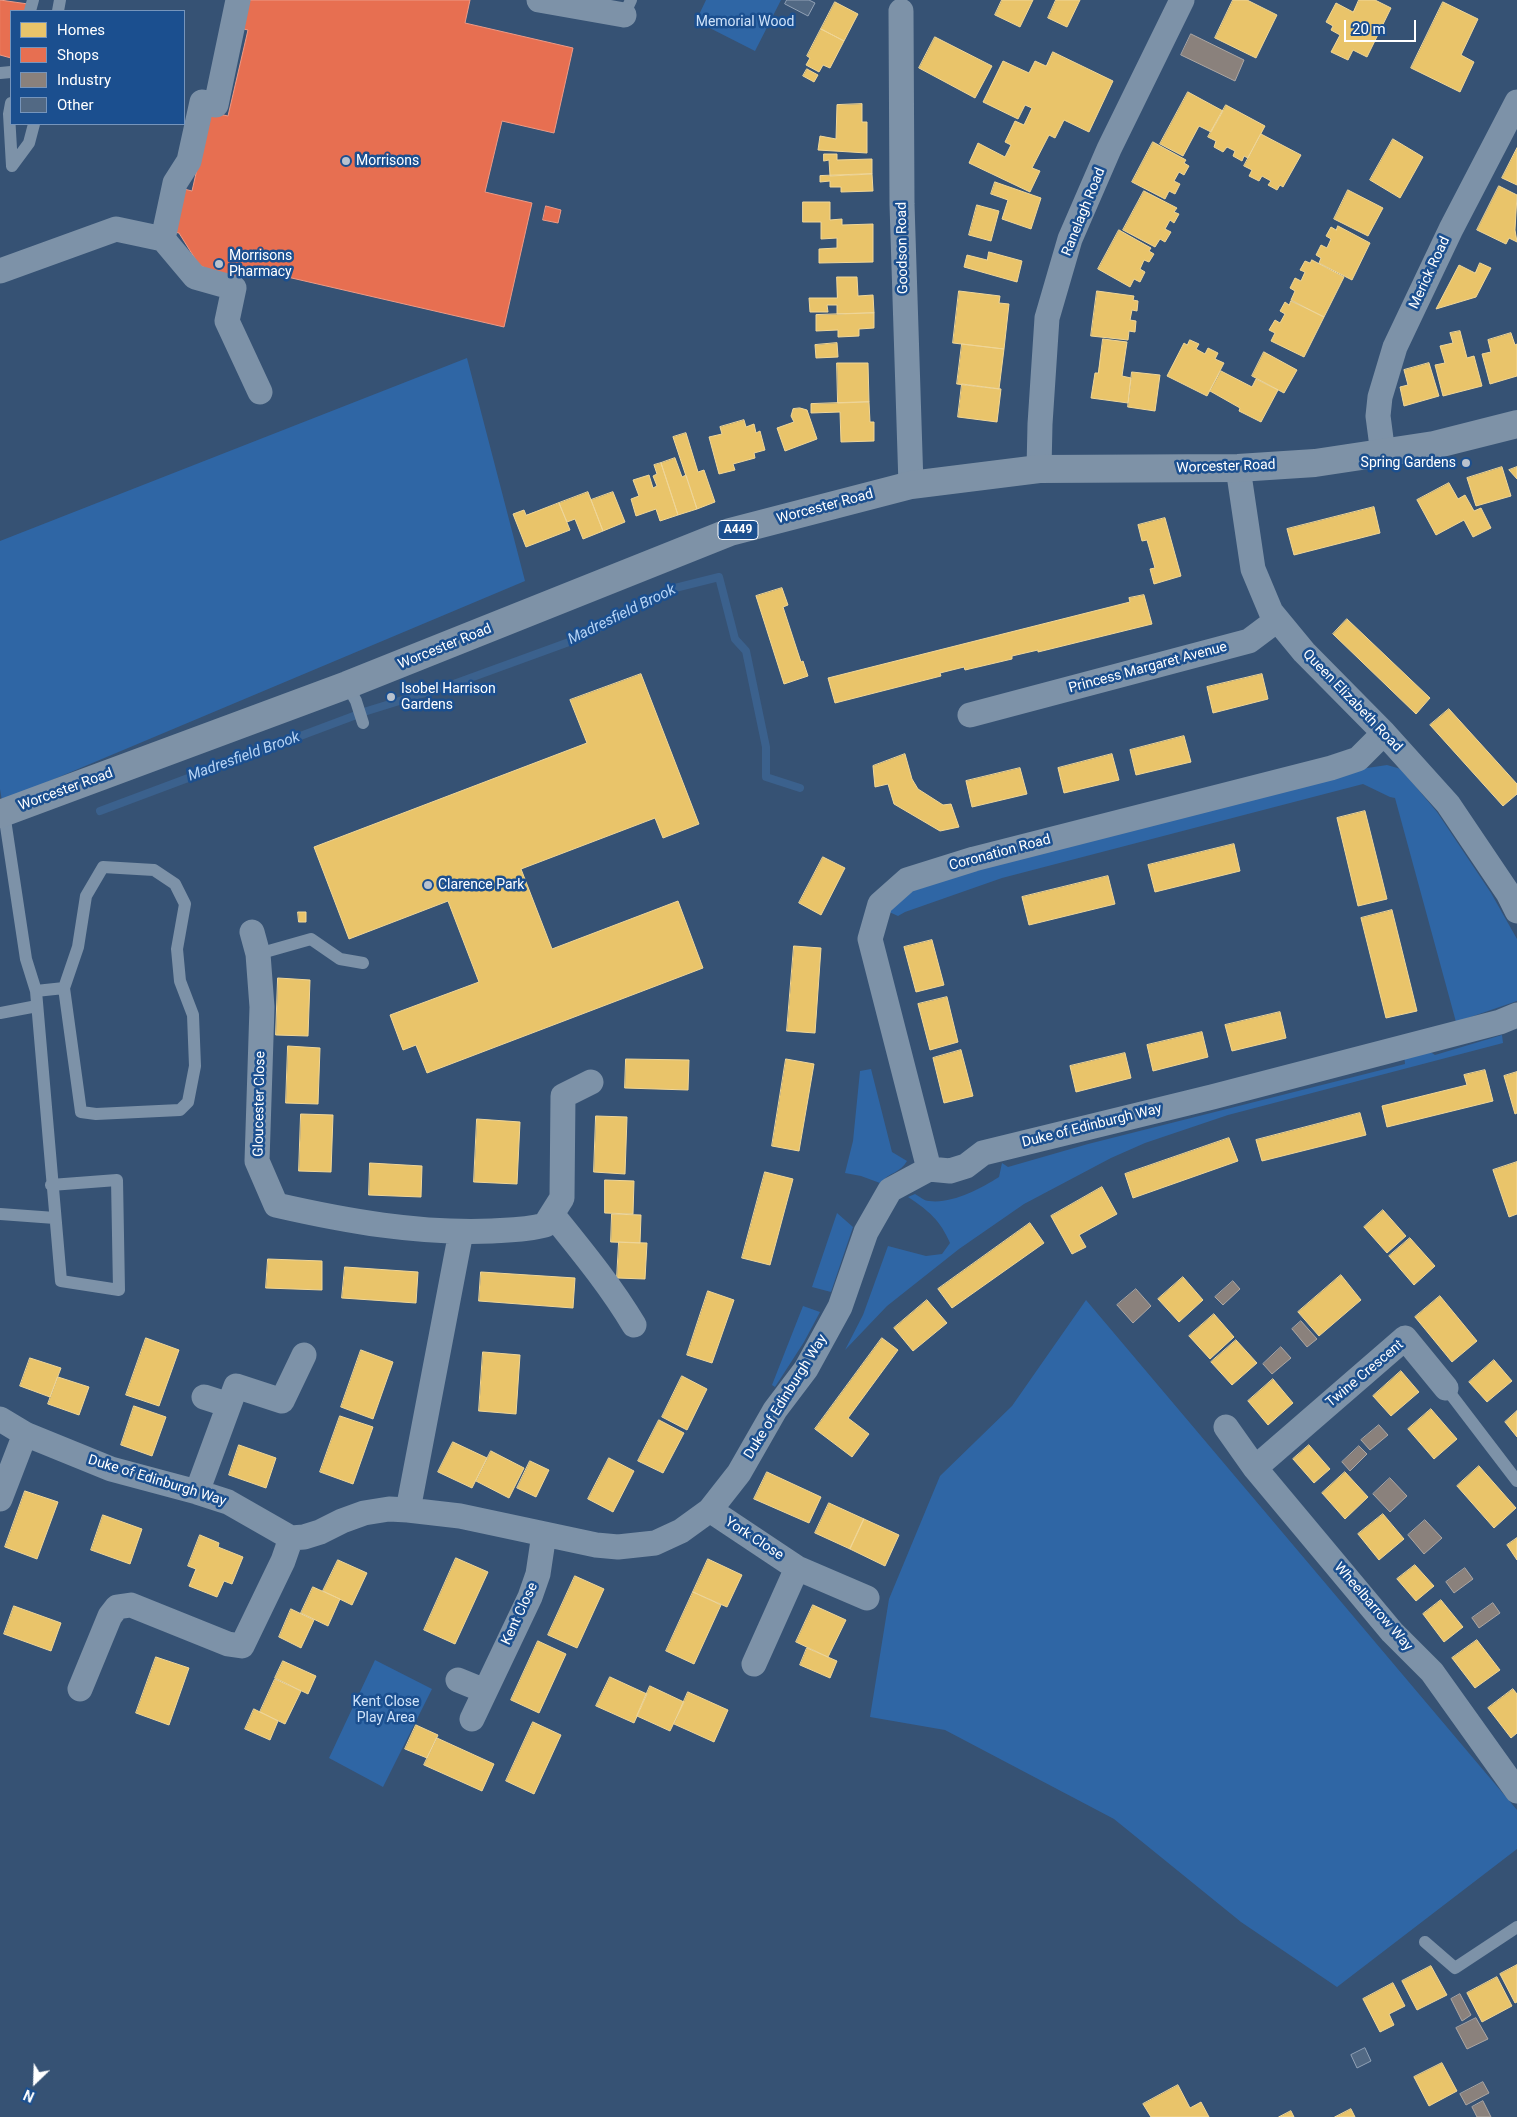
<!DOCTYPE html>
<style>
body{margin:0}
#map{position:relative;width:1517px;height:2117px;overflow:hidden;background:#365274;font-family:Roboto,sans-serif}
canvas{display:block}
.legend{position:absolute;left:10px;top:10px;width:175px;height:115px;box-sizing:border-box;background:#1b4f8f;border:1px solid #7695bc;margin:0;padding:6px 9px;list-style:none;font-size:15px;color:#fff}
.legend li{display:flex;align-items:center;gap:10px;height:25px}
.legend b{width:25px;border:1px solid #7695bc}
.north{position:absolute;left:10px;top:2057px;width:50px;height:50px;-webkit-text-stroke:4px #1b4f8f;paint-order:stroke;rotate:204deg;font-size:14px;font-weight:700;line-height:20px;text-align:center;color:#fff}
.north::after{content:'';display:block;margin:auto;width:18px;height:22px;background:#fff;clip-path:polygon(50% 0,100% 100%,50% 72%,0 100%)}
.scale{position:absolute;left:1344px;top:20px;width:72px;height:22px;box-sizing:border-box;border:2px solid #fff;border-top:0;padding-left:6px;font-size:15px;line-height:18px;white-space:nowrap;color:#fff;-webkit-text-stroke:4px #1b4f8f;paint-order:stroke}
</style>
<div id="map">
<canvas width="1517" height="2117"></canvas>
<ul class="legend">
<li><b style="height:14px;background:#e9c46a"></b>Homes</li>
<li><b style="height:14px;background:#e76f51"></b>Shops</li>
<li><b style="height:14px;background:#8a817c"></b>Industry</li>
<li><b style="height:14px;background:#526984"></b>Other</li>
</ul>
<div class="north">N</div>
<div class="scale">20 m</div>
</div>
<script>
const ctx = document.querySelector('canvas').getContext('2d');
ctx.lineJoin = 'round';
function paint(path, color) { ctx.fillStyle = color; ctx.fill(path, 'evenodd'); }
function stroke(path, color, width, dash) { ctx.strokeStyle = color; ctx.lineWidth = width; ctx.lineCap = dash ? 'butt' : 'round'; ctx.setLineDash(dash || []); ctx.stroke(path); }
function label(font, color, halo, rows, align = 'center') {
  ctx.font = font + ' Roboto,sans-serif'; ctx.lineWidth = 5; ctx.setLineDash([]); ctx.textBaseline = 'middle'; ctx.strokeStyle = halo; ctx.fillStyle = color; for (const [text, x, y, turn = 0] of rows) {
    ctx.save(); ctx.translate(x, y); ctx.rotate((+turn || 0) * Math.PI / 180); ctx.textAlign = isNaN(turn) ? turn : align; if (halo) ctx.strokeText(text, 0, 0); ctx.fillText(text, 0, 0); ctx.restore();
  }
}
const green = new Path2D(`
 M706 0H781L755 51 696 21Z
 M467 358 525 581 2 801 0 789V541Z
 M1387 765 1401 769 1437 812 1491 893 1517 939V1001L1456 1022 1395 798 1390 797 1363 784 1002 878 905 912 898 916 887 911 914 885 1354 770Z
 M1502 1035 1503 1043 1228 1115 1145 1143 1111 1158 1024 1204 959 1249 887 1306 845 1350 863 1315 888 1246 926 1256 942 1254 950 1243C940 1220 929 1211 908 1197L915 1194C919 1196 924 1201 929 1201 952 1204 980 1189 999 1177L1002 1163 1008 1167 1088 1144 1405 1064 1404 1053 1424 1048 1435 1055Z
 M871 1069 892 1152 907 1161C900 1173 890 1172 880 1183L861 1176 845 1173 853 1141 860 1071Z
 M837 1213 853 1227 831 1292 812 1287Z
 M1086 1300 1517 1810V1849L1337 1987 1241 1922 1114 1819 945 1730 870 1717 889 1599 940 1476 1012 1406Z
 M803 1306 820 1312 804 1342 775 1387 772 1385Z
 M375 1660 432 1689 383 1787 329 1758Z`);
const homes = new Path2D(`
 M1002 0H1033L1020 27 995 15Z
 M1056 0H1080L1067 27 1048 18Z
 M1233 0H1247L1277 15 1256 58 1215 38Z
 M1359 0H1375L1391 8 1367 57 1353 50 1348 60 1331 52 1340 35 1331 30 1333 26 1326 22 1336 3 1353 12Z
 M835 2 858 14 844 41 821 29Z
 M1443 2 1478 19 1461 55 1474 62 1460 92 1411 68Z
 M821 29 844 41 830 68 823 65 819 72 806 65 810 58 807 56Z
 M935 37 992 66 975 98 919 68Z
 M1053 52 1113 81 1089 132 1064 120 1055 138 1049 135 1032 168 1040 171 1030 192 969 163 978 143 1005 157 1011 145 1005 142 1015 121 1024 125 1032 108 1025 105 1018 119 983 102 1003 61 1029 73 1035 61 1046 66Z
 M807 69 818 75 814 82 803 76Z
 M1188 92 1223 111 1211 132 1199 126 1183 156 1160 144Z
 M862 104V122H867V153L818 150 820 136 836 139 837 105Z
 M1226 105 1265 126 1248 158 1244 156 1242 161 1233 156 1235 151 1227 147 1223 152 1214 147 1216 141 1208 137Z
 M1261 134 1301 155 1283 187 1280 185 1277 190 1268 185 1271 181 1262 176 1259 181 1249 176 1252 170 1244 166Z
 M1393 139 1423 157 1400 198 1370 180Z
 M1153 142 1186 160 1184 163 1189 166 1184 175 1179 172 1174 181 1180 184 1175 194 1169 191 1165 199 1132 182Z
 M1517 148V185L1502 178Z
 M824 154H837V160L872 159V174L830 176 829 160 824 161Z
 M872 174 873 191 841 192V187H830V181L820 182V176Z
 M995 182 1041 198 1031 229 1002 219 1008 200 991 194Z
 M1499 186 1517 195 1515 230 1517 242 1509 238 1506 244 1477 230Z
 M1348 190 1383 208 1368 236 1334 219Z
 M1144 191 1177 208 1174 212 1179 214 1174 223 1170 220 1165 229 1171 232 1165 242 1160 239 1155 247 1123 230Z
 M803 202H830V220L842 219V225L873 224V262L819 263V249L837 248V238L821 239V222H803Z
 M977 205 999 211 991 241 969 235Z
 M1338 226 1370 243 1352 280 1319 263 1321 258 1316 255 1321 245 1327 248 1331 239 1326 236 1331 227 1336 230Z
 M1119 230 1151 248 1149 251 1154 254 1149 262 1144 260 1140 269 1145 272 1140 282 1134 279 1130 287 1098 269Z
 M989 252 1022 261 1017 282 964 267 967 255 987 260Z
 M1312 260 1344 277 1324 317 1291 300 1295 291 1290 288 1295 278 1301 281 1305 272 1300 270 1305 261 1310 263Z
 M1480 263 1491 268 1476 297 1436 309 1459 265 1475 273Z
 M837 277H857L858 296 873 295 874 313 837 314V305H827L828 312H810L809 298H837Z
 M959 291 1000 296 999 303 1009 304 1004 349 953 343Z
 M1097 291 1134 296 1133 300 1138 301 1137 311 1132 310 1130 320 1136 321 1135 332 1129 331 1128 340 1091 336Z
 M1291 301 1324 317 1304 357 1271 341 1275 333 1269 330 1275 320 1280 323 1285 314 1280 311 1285 302 1289 305Z
 M874 313V328L859 329V336L838 337V330L816 331V315Z
 M1460 331 1467 358 1474 356 1482 386 1443 396 1435 365 1445 363 1440 346 1453 343 1450 333Z
 M1511 333 1515 345 1517 344V376L1490 384 1482 354 1491 352 1488 340Z
 M1103 339 1127 342 1122 376 1131 378 1128 403 1091 398 1095 373H1098Z
 M1190 340 1199 344 1196 349 1205 354 1208 348 1218 353 1215 359 1224 363 1207 396 1167 376 1184 343 1187 345Z
 M837 343 838 357 816 358 815 345Z
 M962 344 1004 349 999 389 957 384Z
 M1264 352 1297 370 1284 393 1252 376Z
 M837 363H868L869 402 838 403Z
 M1429 363 1439 396 1404 406 1400 387 1408 385 1404 370Z
 M1221 371 1252 387 1256 379 1278 390 1261 422 1239 411 1240 408 1210 391Z
 M1132 372 1160 375 1155 411 1128 407Z
 M962 384 1001 389 997 422 958 417Z
 M869 402 870 422H874V441L841 442 840 412 811 413V404Z
 M800 408 807 410 817 439 785 451 777 428 794 422 791 416 793 409Z
 M744 420 746 427 754 424 756 433 760 431 765 450 754 453 755 458 733 464 735 470 719 474 709 437 722 434 720 427Z
 M686 433 698 472 704 470 715 502 697 509 673 437Z
 M675 458 682 477 686 475 697 509 678 515 661 463Z
 M661 463 678 515 660 521 656 509 636 516 631 499 639 496 633 480 649 475 653 488 657 486 653 476 657 474 654 465Z
 M1502 467 1511 496 1476 506 1467 478Z
 M1517 467V479L1509 470Z
 M1449 483 1458 499 1465 495 1474 511 1481 508 1491 528 1473 537 1464 520 1436 535 1417 500Z
 M588 492 603 531 583 539 575 519 567 522 559 503Z
 M613 492 625 522 603 531 591 500Z
 M559 503 570 530 526 547 513 514 524 510 526 515Z
 M1374 507 1380 533 1294 555 1287 529Z
 M1165 518 1181 576 1154 584 1150 569 1155 568 1147 540 1142 541 1138 525Z
 M782 588 788 605 783 607 801 662 803 661 808 676 784 684 756 596Z
 M1144 595 1152 624 1038 652V650L1012 656V659L965 670 964 667 940 673 941 676 835 703 828 678 1130 602 1129 598Z
 M1347 619 1430 698 1416 714 1333 634Z
 M641 674 699 824 663 838 655 818 521 869 552 949 678 901 703 968 427 1073 416 1045 403 1050 390 1015 479 982 448 901 349 939 314 847 587 743 570 700Z
 M1262 674 1268 699 1213 713 1207 687Z
 M1449 709 1517 784V794L1503 806 1430 725Z
 M1184 736 1191 762 1136 775 1130 750Z
 M905 754 912 779 918 789 943 805 951 804 959 827 940 831 894 804 888 784 875 787 873 766Z
 M1112 754 1119 780 1064 793 1058 768Z
 M1020 768 1027 794 972 807 966 781Z
 M1365 811 1387 899 1358 906 1337 818Z
 M1234 844 1240 871 1155 892 1148 865Z
 M823 857 845 868 821 915 799 903Z
 M1108 876 1115 904 1029 925 1022 897Z
 M1392 910 1417 1011 1386 1018 1361 918Z
 M298 912H306V922H299Z
 M932 940 944 985 916 992 904 947Z
 M794 946 821 948 815 1033 787 1031Z
 M278 978 310 980 308 1036 276 1035Z
 M947 997 958 1042 930 1050 918 1004Z
 M1280 1012 1286 1038 1232 1051 1225 1025Z
 M1202 1032 1208 1057 1153 1071 1147 1045Z
 M288 1046 320 1048 318 1104 286 1103Z
 M961 1050 973 1096 944 1103 933 1058Z
 M1125 1053 1131 1078 1076 1092 1070 1066Z
 M626 1059 689 1060 688 1090 625 1088Z
 M786 1059 814 1064 799 1151 772 1146Z
 M1485 1070 1493 1101 1387 1127 1382 1106 1467 1085 1464 1075Z
 M1517 1072V1113L1515 1114 1504 1076Z
 M1360 1113 1366 1135 1262 1161 1256 1140Z
 M301 1114 333 1115 331 1172 299 1171Z
 M596 1116 627 1117 625 1174 594 1172Z
 M477 1119 520 1122 517 1184 474 1182Z
 M1229 1138 1238 1161 1133 1198 1125 1174Z
 M1517 1162V1214L1509 1217 1493 1170Z
 M370 1163 422 1166 421 1197 369 1195Z
 M765 1172 793 1179 770 1265 742 1258Z
 M605 1180 634 1181 633 1214 605 1213Z
 M1102 1187 1117 1214 1079 1235 1086 1247 1072 1254 1051 1216Z
 M1383 1210 1406 1236 1387 1253 1364 1227Z
 M612 1214 641 1215 640 1243 611 1242Z
 M1030 1223 1044 1243 952 1308 938 1289Z
 M1410 1238 1435 1266 1414 1285 1389 1256Z
 M619 1242 647 1243 645 1279 617 1278Z
 M268 1259 322 1261V1290L266 1288Z
 M345 1267 418 1272 416 1303 342 1298Z
 M481 1272 575 1278 573 1308 479 1301Z
 M1341 1275 1361 1300 1319 1336 1298 1312Z
 M1183 1277 1203 1300 1179 1322 1158 1299Z
 M708 1291 734 1300 712 1363 687 1355Z
 M1440 1296 1477 1341 1452 1362 1415 1317Z
 M927 1300 947 1323 913 1351 894 1328Z
 M1214 1314 1234 1337 1210 1359 1189 1336Z
 M146 1338 179 1350 159 1406 126 1395Z
 M882 1338 898 1350 848 1418 869 1434 852 1457 815 1429Z
 M1236 1340 1257 1363 1232 1385 1211 1362Z
 M361 1350 393 1362 373 1419 341 1407Z
 M483 1352 520 1355 516 1414 479 1411Z
 M30 1358 61 1368 50 1397 20 1386Z
 M1494 1360 1512 1381 1487 1402 1469 1382Z
 M1401 1371 1419 1392 1391 1416 1373 1396Z
 M682 1376 707 1389 687 1430 662 1417Z
 M58 1377 89 1387 79 1415 48 1404Z
 M1273 1379 1293 1403 1268 1425 1248 1401Z
 M134 1406 166 1417 152 1456 121 1445Z
 M1431 1409 1457 1439 1434 1459 1408 1429Z
 M1517 1411V1437L1505 1422Z
 M340 1416 373 1427 353 1484 320 1472Z
 M659 1420 684 1433 663 1473 638 1461Z
 M453 1442 487 1458 472 1488 438 1472Z
 M239 1445 276 1458 266 1488 229 1475Z
 M1309 1445 1330 1469 1314 1483 1293 1459Z
 M491 1451 524 1468 509 1498 476 1481Z
 M609 1458 634 1471 613 1512 588 1499Z
 M530 1461 549 1470 536 1497 517 1488Z
 M1479 1466 1516 1508 1494 1528 1457 1486Z
 M767 1472 821 1497 809 1523 754 1499Z
 M1345 1472 1368 1497 1345 1519 1322 1493Z
 M25 1491 58 1502 37 1559 5 1547Z
 M829 1503 864 1519 850 1549 815 1533Z
 M1383 1514 1404 1539 1379 1560 1358 1534Z
 M103 1515 142 1529 130 1564 91 1550Z
 M864 1519 899 1535 885 1566 850 1549Z
 M200 1535 219 1543 218 1547 243 1557 232 1584 224 1581 217 1597 189 1586 196 1569 188 1566Z
 M1517 1538V1560L1507 1545Z
 M456 1558 488 1572 455 1644 424 1630Z
 M708 1559 742 1575 727 1607 693 1592Z
 M338 1560 367 1573 352 1605 323 1591Z
 M1415 1565 1434 1586 1416 1601 1397 1579Z
 M575 1576 604 1589 577 1648 548 1635Z
 M313 1587 340 1599 328 1626 301 1613Z
 M693 1592 721 1605 694 1664 666 1651Z
 M1441 1600 1463 1627 1444 1642 1423 1614Z
 M813 1605 846 1620 828 1657 796 1642Z
 M14 1606 61 1623 51 1651 4 1634Z
 M291 1609 314 1620 301 1648 279 1637Z
 M1477 1640 1500 1670 1475 1688 1452 1658Z
 M538 1641 566 1654 539 1713 511 1700Z
 M807 1648 837 1661 830 1678 800 1665Z
 M156 1657 189 1668 169 1725 136 1713Z
 M283 1661 316 1676 308 1694 275 1678Z
 M610 1677 647 1694 634 1723 596 1706Z
 M275 1679 301 1691 285 1724 260 1712Z
 M650 1686 684 1702 670 1731 637 1716Z
 M1513 1689 1517 1694V1733L1511 1738 1488 1708Z
 M688 1692 728 1710 714 1742 674 1724Z
 M254 1709 278 1721 270 1740 245 1729Z
 M533 1722 561 1735 534 1794 506 1781Z
 M416 1725 438 1735 427 1758 405 1749Z
 M437 1738 494 1764 482 1791 424 1765Z
 M1517 1965V2002L1515 2003 1500 1974Z
 M1431 1966 1447 1995 1417 2010 1402 1981Z
 M1497 1977 1512 2006 1482 2022 1467 1993Z
 M1393 1983 1405 2006 1389 2014 1394 2025 1380 2032 1363 1999Z
 M1442 2063 1457 2091 1429 2106 1414 2077Z
 M1178 2085 1190 2108 1201 2102 1209 2117H1151L1143 2104Z
 M1351 2109 1355 2117H1335Z
 M1291 2111 1294 2117H1279Z`);
const shops = new Path2D(`
 M0 0 28 4 26 11H11V58L0 55Z
 M241 0H470L465 23 573 48 554 133 502 121 485 192 532 203 504 327 244 267 240 284 199 265 179 233 170 231 180 188 192 191 210 112 228 116 248 30 235 27Z
 M546 206 561 210 558 223 543 220Z`);
const industry = new Path2D(`
 M1191 34 1244 60 1235 81 1181 55Z
 M1233 1281 1240 1289 1223 1305 1215 1297Z
 M1136 1289 1151 1306 1133 1323 1117 1305Z
 M1301 1321 1317 1339 1307 1347 1292 1329Z
 M1281 1347 1291 1358 1272 1374 1263 1364Z
 M1379 1425 1388 1435 1370 1450 1361 1440Z
 M1359 1446 1367 1454 1350 1471 1342 1462Z
 M1390 1478 1407 1496 1390 1512 1373 1494Z
 M1425 1520 1442 1538 1424 1554 1408 1535Z
 M1465 1568 1473 1579 1454 1593 1446 1582Z
 M1493 1603 1500 1613 1479 1628 1472 1618Z
 M1460 1994 1471 2015 1462 2021 1451 1999Z
 M1476 2018 1488 2039 1467 2049 1456 2028Z
 M1483 2082 1489 2093 1466 2105 1460 2094Z
 M1483 2101 1491 2117H1477L1472 2107Z`);
const stream = new Path2D(`
 M100 811 367 711 451 685 580 638 671 589 719 577 735 639 746 651 766 747V777L800 788`);
const building = new Path2D(`
 M787 0H809L815 3 808 16 785 4Z
 M1365 2048 1371 2061 1357 2068 1351 2055Z`);
const lane = new Path2D(`
 M30 11 33 0
 M58 11 60 0
 M624 15 631 0
 M0 73 11 72
 M11 103 9 114 12 166
 M12 166 29 143 34 124
 M347 685 356 701 363 723
 M4 813 26 959 36 991 64 988
 M103 867 154 870 175 884 185 904 177 949 180 981 193 1015 195 1066 188 1102 180 1110 96 1114 81 1112 64 988 78 947 86 896Z
 M258 954 311 939 340 959 363 963
 M36 991 61 1281 119 1290 117 1180 51 1185
 M0 1013 37 1006
 M0 1214 55 1218
 M1446 1388 1517 1481
 M1425 1942 1455 1968 1517 1927`);
const street = new Path2D(`
 M539 0 624 15
 M901 11 902 204 911 485
 M163 239 175 183 189 161 202 102 216 105 238 0
 M0 271 116 229 163 239 195 277 234 288 227 321 260 392
 M1383 454 1378 416 1380 397 1395 347 1451 229 1517 102
 M1238 468 1253 569 1271 612 1304 652 1384 733 1448 804 1508 893 1517 911
 M1039 469 1040 424 1047 318 1070 239 1109 149 1182 0
 M970 715 1249 641 1277 620
 M252 932 258 954 262 1007 257 1161 276 1205C346 1221 419 1234 492 1231 510 1230 527 1230 545 1225L562 1198 563 1096 591 1082
 M929 1169 870 939 880 904 907 880 974 859 1331 768 1358 759 1384 733
 M552 1214C581 1250 610 1285 634 1325
 M204 1397 229 1405
 M0 1419 25 1434 111 1469 197 1492 228 1502 291 1538 304 1537 320 1532 342 1521 364 1513 389 1509 408 1510 460 1516 596 1545 618 1547 655 1543 681 1531 710 1510 739 1473 775 1410 806 1369 840 1307 866 1232 890 1190 929 1169 950 1171 966 1166 983 1153 1212 1097 1500 1022 1517 1015
 M1226 1427 1255 1468 1392 1632 1432 1672 1517 1791
 M1255 1468 1405 1338 1446 1388
 M197 1492 236 1386 282 1401 304 1355
 M0 1499 25 1434
 M408 1510 461 1232
 M710 1510 797 1568 867 1598
 M754 1664 797 1568
 M458 1680 485 1691
 M80 1689 110 1616 117 1607 131 1605 228 1644 242 1646 283 1561 291 1538
 M472 1719 530 1597 538 1574 544 1534`);
const highway = new Path2D(`
 M0 814 347 685 730 532 911 485 1039 469 1238 468 1315 463 1434 445 1517 424`);
const markers = [
 [346,161,5,"#b9c2ce"],
 [219,264,5,"#b9c2ce"],
 [1466,463,5,"#b9c2ce"],
 [391,697,5,"#b9c2ce"],
 [428,885,5,"#b9c2ce"]
];
const shields = [
 [738,530,40]
];
const shieldNames = [
 ["A449",738,530]
];
const parkNames = [
 ["Memorial Wood",745,22],
 ["Kent Close",386,1702],
 ["Play Area",386,1718]
];
const poiNames = [
 ["Morrisons",356,161],
 ["Morrisons",229,256],
 ["Pharmacy",229,272],
 ["Spring Gardens",1456,463,"right"],
 ["Isobel Harrison",401,689],
 ["Gardens",401,705],
 ["Clarence Park",438,885]
];
const streetNames = [
 ["Ranelagh Road",1084,212,-68],
 ["Goodson Road",903,248,-91],
 ["Merick Road",1430,273,-65],
 ["Worcester Road",1226,467,-2],
 ["Worcester Road",825,507,-15],
 ["Worcester Road",445,647,-22],
 ["Princess Margaret Avenue",1148,668,-15],
 ["Queen Elizabeth Road",1352,701,46],
 ["Worcester Road",66,790,-20],
 ["Coronation Road",1000,853,-15],
 ["Gloucester Close",260,1104,-89],
 ["Duke of Edinburgh Way",1092,1126,-14],
 ["Twine Crescent",1365,1374,-40],
 ["Duke of Edinburgh Way",786,1397,-58],
 ["Duke of Edinburgh Way",157,1481,17],
 ["York Close",754,1539,33],
 ["Wheelbarrow Way",1373,1607,49],
 ["Kent Close",520,1614,-65]
];
const waterNames = [
 ["Madresfield Brook",622,615,-26],
 ["Madresfield Brook",244,757,-20]
];
paint(green, '#2f66a5');
paint(homes, '#e9c46a');
stroke(homes, '#f0d697', 1);
paint(shops, '#e76f51');
stroke(shops, '#ee9a85', 1);
paint(industry, '#8a817c');
stroke(industry, '#ada7a3', 1);
stroke(stream, '#3b618d', 8);
paint(building, '#526984');
stroke(building, '#92a2b6', 1);
stroke(lane, '#7d92a8', 12);
stroke(street, '#7d92a8', 25);
stroke(highway, '#7e92a7', 28);
for (const [x, y, r, color] of markers) { const dot = new Path2D(); dot.arc(x, y, r, 0, 2 * Math.PI); ctx.fillStyle = color; ctx.fill(dot); stroke(dot, '#1b4f8f', 2); }
for (const [x, y, w] of shields) { const box = new Path2D(); box.roundRect(x - w / 2, y - 9.5, w, 19, 4); ctx.fillStyle = '#1b4f8f'; ctx.fill(box); stroke(box, '#fff', 1); }
label('bold 12px', '#fff', null, shieldNames);
label('14px', '#cfe3fa', '#1b4f8f', parkNames);
label('14px', '#fff', '#1b4f8f', poiNames, 'left');
label('14px', '#fff', '#1b4f8f', streetNames);
label('italic 15px', '#b5d3f5', '#1b4f8f', waterNames);
</script>
